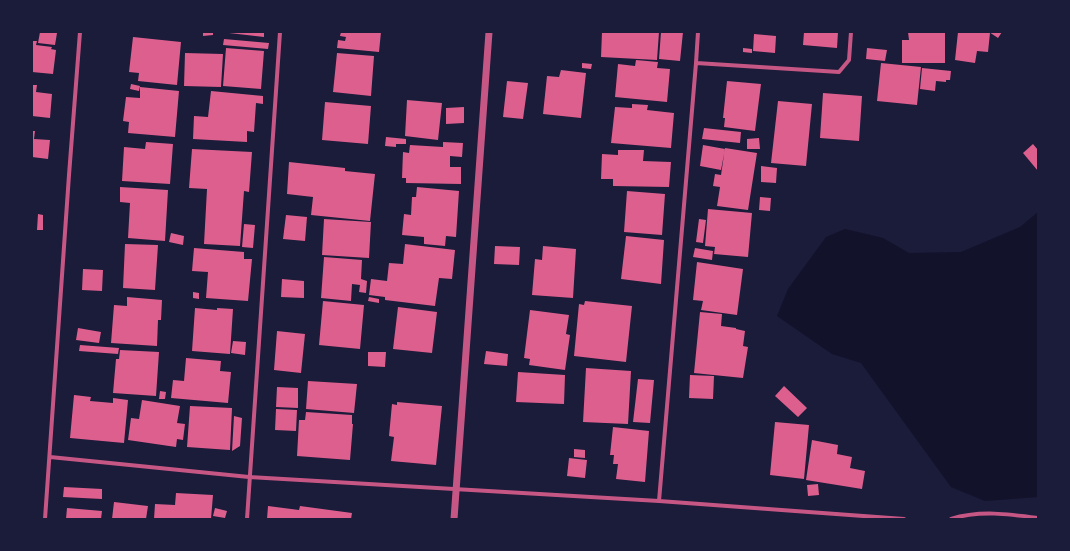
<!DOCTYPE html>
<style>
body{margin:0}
#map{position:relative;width:1070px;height:551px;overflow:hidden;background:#1b1b3a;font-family:"Fira Sans Condensed",sans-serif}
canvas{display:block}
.frame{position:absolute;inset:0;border:33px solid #1b1b3a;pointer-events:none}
</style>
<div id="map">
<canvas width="1070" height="551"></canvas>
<div class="frame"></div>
</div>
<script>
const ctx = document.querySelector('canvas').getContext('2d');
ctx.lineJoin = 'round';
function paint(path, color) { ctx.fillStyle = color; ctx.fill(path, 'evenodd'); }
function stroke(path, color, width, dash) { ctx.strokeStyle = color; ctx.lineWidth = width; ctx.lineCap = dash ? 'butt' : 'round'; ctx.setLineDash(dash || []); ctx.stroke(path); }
const water = new Path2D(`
 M1038 212V497L985 501 951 487 861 363 832 354 777 316 788 289 826 237 845 229 883 238 909 253 961 252 1020 227Z`);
const building = new Path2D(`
 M40 32 57 33 55 45 38 43Z
 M203 32H213V35L203 36Z
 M229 32H264V37L229 33Z
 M341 32H381L379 52 337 48 338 40 345 41 346 37 340 36Z
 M602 32H659L657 60 601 57Z
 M661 32H683L680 61 659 59Z
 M804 32H838L837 48 803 45Z
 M908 32H945V63H902V40H909Z
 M958 32 990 33 988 52 977 51 975 63 955 60Z
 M989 32H1002L998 38Z
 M754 34 776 36 775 53 753 51Z
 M133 37 181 42 177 85 138 81 139 73 129 72Z
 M224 39 269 43 268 49 223 45Z
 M32 41H37L36 45 52 47 51 49 56 50 53 74 32 72Z
 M226 48 264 51 261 89 223 86Z
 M743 48 752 49V53L743 52Z
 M867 48 887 50 885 61 866 59Z
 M185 53 223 54 221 87 184 86Z
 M337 53 374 56 371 96 333 92Z
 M636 60 658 62 657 68 670 69 667 102 615 97 618 64 635 66Z
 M582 63 592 64 591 69 582 68Z
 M881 63 921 67 917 105 877 101Z
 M922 68 951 71 950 80H946V82L936 81 935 91 920 89Z
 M561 70 586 73 581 118 543 114 547 76 559 77Z
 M507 81 528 83 523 119 503 117Z
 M727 81 761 84 755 131 724 127 725 118H723Z
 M131 84 140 86 139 91 130 89Z
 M32 85H37L36 92 52 94 50 118 32 116Z
 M140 87 179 91 175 137 128 133 129 122 123 121 126 97 140 98Z
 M211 91 263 96V104L256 103 254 132 247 131V142L193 139 194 116 208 117Z
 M823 93 862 96 859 141 820 138Z
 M407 100 442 103 438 140 405 136Z
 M778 101 812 104 806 166 771 163Z
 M325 102 371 106 368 144 322 140Z
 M632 104 648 105 647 110 674 113 671 148 611 143 615 107 632 108Z
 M464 107V123L446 124V108Z
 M704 128 741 132 740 143 702 139Z
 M32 131H35L34 139 50 140 48 159 32 157Z
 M386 137 406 139V144H396V147L385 146Z
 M759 138 760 149H747V139Z
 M146 142 173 144 170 184 122 181 124 147 145 149Z
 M443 142 463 143 462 157 450 156V167H461V184L406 183V178H402L403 152 409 153 410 145 443 147Z
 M1033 144 1038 150V171L1023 153Z
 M703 145 725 149 721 170 700 166Z
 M725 148 757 153 748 210 717 206 720 187 713 186 715 174 721 175Z
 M192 149 252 152 249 192 244 191 240 246 204 244 207 189 189 188Z
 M618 150H644L643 161 671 162 669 187 613 186V179H601L602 154 618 155Z
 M289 162 345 168V171L375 174 370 221 311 215 313 197 287 194Z
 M761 166 777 168 776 183 761 182Z
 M120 187 168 190 165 241 128 238 130 203 120 202Z
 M417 187 459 191 456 237 446 236 445 246 424 244V237L402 235 404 214 411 215 412 197H416Z
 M627 191 665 194 662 235 624 232Z
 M760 197 771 198 770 211 759 210Z
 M708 209 752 213 748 257 714 254 715 247 705 246Z
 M38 214 43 215V230H37Z
 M286 215 307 217 305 241 283 239Z
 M324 219 371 222 369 258 322 255Z
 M699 219 706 220 703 243 696 242Z
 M244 224 255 225 253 248 242 247Z
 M171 233 184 236 183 245 169 242Z
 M626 236 664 240 661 284 621 279Z
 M125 244 158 245 155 290 123 288Z
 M405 244 455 250 452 279 439 278 435 306 385 300V297L369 295 371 279 387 281 389 263 403 264Z
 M495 246 520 247 519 265 494 264Z
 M543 246 576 249 573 298 532 295 535 259 542 260Z
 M194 248 244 252V259H252L248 301 206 298 208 272 192 271Z
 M695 248 713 251 712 260 693 257Z
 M324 257 362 260 361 279 367 281 366 293 359 292 360 285 352 284 351 301 321 298Z
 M697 262 743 269 737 315 701 310 703 301 693 300Z
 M83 269 103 270 102 291 82 290Z
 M282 279 304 281V298L281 297Z
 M193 292 199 293V299L193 298Z
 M127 297 162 300 161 320H158L157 346 111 343 114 305 127 306Z
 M369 297 379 299V303L368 301Z
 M323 301 364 305 360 349 319 345Z
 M585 301 632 306 626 362 574 356 579 304 584 305Z
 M398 307 437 312 432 353 393 349Z
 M195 308 217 310V308L233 309 230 354 192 351Z
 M530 310 569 315 566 334 570 335 565 370 529 365 530 359 524 358Z
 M700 312 722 314 721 326 736 328V329L745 331 743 346 748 347 743 378 694 373Z
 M78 328 101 332 99 343 76 340Z
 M277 331 305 334 301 373 274 370Z
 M233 341 246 342 245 355 231 353Z
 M80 345 119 348 118 354 79 351Z
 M120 350 159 352 156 396 113 393 116 359H119Z
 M486 351 508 354 507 366 484 364Z
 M368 352H386L385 367 368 366Z
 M186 358 221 361 220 371 231 372 228 403 171 398 173 380 184 381Z
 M586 368 631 371 628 424 583 422Z
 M518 372 565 375 564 404 516 402Z
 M690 375 714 376 713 399 689 398Z
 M638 379 654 380 650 423 633 422Z
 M308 381 357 384 354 413 306 409Z
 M784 386 807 408 798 417 775 396Z
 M277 387 298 388V408L276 407Z
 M160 391 166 392 165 399H159Z
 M74 395 91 397 90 401 113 403V398L128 400 124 443 70 438Z
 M142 400 180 406 177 423 185 424 183 440 177 439 176 447 128 440 131 418 139 419Z
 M397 402 442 406 436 465 391 461 394 437 389 436 392 404 397 405Z
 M190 406 232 408 230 450 187 447Z
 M276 409 297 410 296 431 275 430Z
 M306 412 352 415V424H353L350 460 297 456 299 420H305Z
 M234 416 242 418 240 446 232 451Z
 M775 422 809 425 804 479 770 475Z
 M613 427 649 431 645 482 616 479 618 464H613L614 455H610Z
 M812 440 838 445 837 454 852 457 850 468 865 471 862 489 806 480Z
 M574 449 585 450V458L574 457Z
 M569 458 587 460 585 478 567 476Z
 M818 484 819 495 808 496 807 485Z
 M64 487 102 489V499L63 497Z
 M176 493 213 495 211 519H154L155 504 175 505Z
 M114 502 148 506 146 519H112Z
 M268 506 299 510 300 506 352 513 351 519H267Z
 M67 508 102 511 101 519H66Z
 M215 508 227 511 225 518 213 516Z`);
const minor = new Path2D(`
 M696 63 839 72 849 60 851 32
 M50 457 249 477 659 501 904 519
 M659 501 696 63 698 32
 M45 519 69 175 80 32
 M247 519 280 32
 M951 519C979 510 1009 514 1038 518`);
const tertiary = new Path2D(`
 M454 519 489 32`);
paint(water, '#12122b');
paint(building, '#dd5f8e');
stroke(minor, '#c65784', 4);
stroke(tertiary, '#c65784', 7);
</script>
